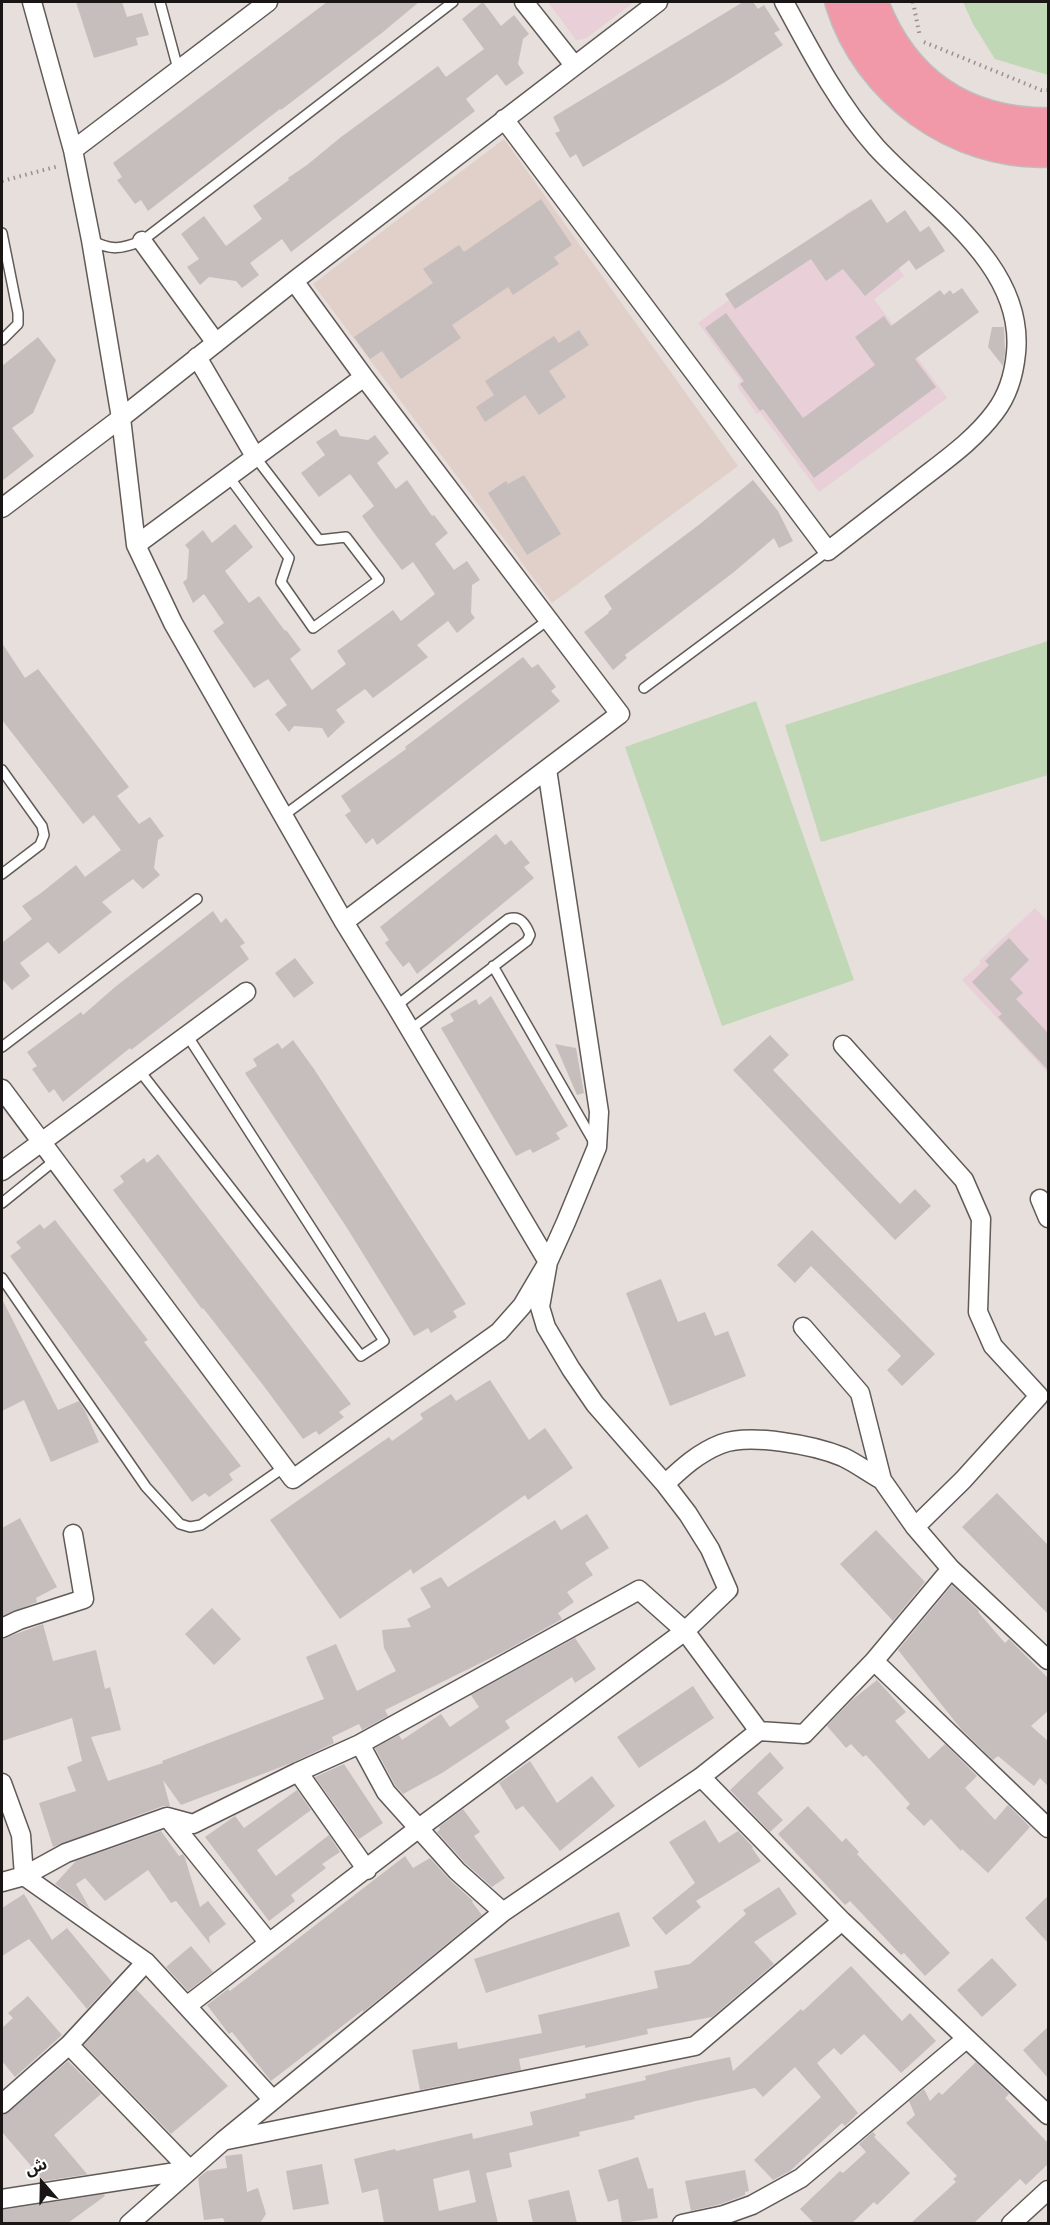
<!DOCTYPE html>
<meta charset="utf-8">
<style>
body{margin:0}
#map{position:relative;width:1050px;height:2225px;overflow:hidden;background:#e6dfdb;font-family:"Asap Condensed","Noto Sans Arabic",sans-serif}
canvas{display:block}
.frame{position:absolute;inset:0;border:3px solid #191615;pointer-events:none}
.north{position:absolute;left:12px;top:2153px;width:60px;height:60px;-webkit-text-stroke:4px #fff;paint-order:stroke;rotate:340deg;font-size:16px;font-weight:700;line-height:24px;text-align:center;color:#191615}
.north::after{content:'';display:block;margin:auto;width:21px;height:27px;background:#191615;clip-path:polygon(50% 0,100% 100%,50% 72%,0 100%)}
</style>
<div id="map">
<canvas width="1050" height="2225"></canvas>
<div class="frame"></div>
<div class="north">ش</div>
</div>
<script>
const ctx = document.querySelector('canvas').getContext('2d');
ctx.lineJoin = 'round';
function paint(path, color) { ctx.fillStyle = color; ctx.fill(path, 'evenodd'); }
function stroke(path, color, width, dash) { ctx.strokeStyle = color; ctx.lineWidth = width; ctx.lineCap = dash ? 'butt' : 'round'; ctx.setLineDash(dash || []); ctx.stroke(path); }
const built = new Path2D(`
 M504 139 738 466 552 603 313 284Z`);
const education = new Path2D(`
 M548 2H634L585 39 576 40Z
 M854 208 904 276 874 299 947 398 819 492 760 412 757 414 737 386 741 381 698 323Z
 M1035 908 1048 922V1073L962 980 981 963 979 961Z`);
const green = new Path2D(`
 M963 2H1048V75L995 59 973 24Z
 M1048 641V775L821 842 785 725Z
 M756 701 854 980 722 1026 625 747Z`);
const building = new Path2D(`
 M76 2H122L127 17 142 13 149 35 136 38 138 45 94 58Z
 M327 2H419L383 32 281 110 280 109 148 211 141 200 135 204 117 180 122 177 113 163Z
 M483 2 501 26 514 15 529 34 523 39 518 64 524 73 506 86 497 74 466 99 475 111 291 252 282 239 250 263 259 275 242 288 236 281 209 277 200 285 187 267 199 259 181 234 204 216 226 246 262 219 253 206 289 180 288 178 307 165 341 137 438 66 446 77 484 49 462 19Z
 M743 2H753L758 9 764 5 780 30 774 33 783 45 725 82 583 167 576 154 570 158 555 133 560 131 553 117Z
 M541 199 572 245 554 257 559 264 513 295 508 287 452 325 461 338 401 379 382 351 370 359 354 337 433 283 423 269 459 245 464 252Z
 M871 199 887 223 905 210 920 232 929 226 945 251 916 270 909 260 865 296 843 269 826 281 811 259 735 309 725 294Z
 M962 288 979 312 915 359 936 387 814 478 763 409 760 411 740 384 744 381 705 328 726 313 803 418 875 365 855 337 884 316 891 326 940 290 944 295 950 290 953 294Z
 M992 327H1004L1005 353 1003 366 988 347Z
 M579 330 589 345 549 371 566 397 539 415 525 395 485 422 476 407 494 395 485 381 554 336 559 343Z
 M38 337 56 360 33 413 12 428 34 456 2 481V366Z
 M336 429 340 436 368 440 375 435 389 453 377 463 396 489 407 480 432 516 434 515 448 533 435 544 454 570 467 561 480 580 472 585 471 613 475 618 457 633 448 621 417 645 428 657 373 698 365 689 336 710 345 722 328 738 322 728 294 726 289 732 275 714 287 705 268 679 254 688 213 631 224 623 204 594 193 603 183 582 187 579 189 550 185 545 203 530 212 543 235 524 253 547 225 571 249 603 259 596 285 631 286 630 301 650 290 659 312 690 346 664 337 651 393 610 401 621 435 594 413 562 402 570 374 533 362 516 374 506 350 474 319 497 301 473 325 455 316 442Z
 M524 475 561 534 527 555 488 493 506 481 508 484Z
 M753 480 778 511 793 541 779 548 774 538 734 572 625 655 627 658 613 670 584 632 609 613 608 612 612 609 604 596 700 524Z
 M2 643 25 678 38 669 129 787 117 796 139 824 150 817 164 836 158 840 154 868 160 875 143 889 133 879 102 902 112 912 59 954 48 942 20 963 30 976 12 990 2 979V940L3 942 32 919 22 906 41 893 76 865 85 877 121 850 94 815 83 824 2 720Z
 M523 657 532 668 538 664 556 687 551 691 560 701 377 845 373 838 366 844 345 815 351 811 341 796 406 749 405 747Z
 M496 834 505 845 511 840 530 863 524 867 534 878 417 974 409 962 403 967 385 943 389 940 380 927Z
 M213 911 221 923 226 918 245 943 240 946 249 959 131 1050 130 1048 63 1102 54 1089 49 1093 32 1069 37 1066 27 1052 81 1012 83 1015 115 987Z
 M1009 938 1029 960 1010 979 1023 993 1016 999 1048 1033V1070L998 1017 1002 1014 972 982 989 965 985 961Z
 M295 958 314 983 294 998 275 973Z
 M491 996 568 1126 556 1133 560 1139 533 1153 530 1149 516 1156 441 1028 454 1021 450 1014 476 999 479 1005Z
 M770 1035 789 1055 773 1070 900 1204 915 1189 931 1206 895 1240 733 1070Z
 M293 1040 314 1069 466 1304 453 1311 457 1317 431 1333 428 1328 414 1336 347 1228 245 1073 257 1066 253 1059 278 1043 282 1049Z
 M555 1044 576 1048 584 1093 577 1095Z
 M158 1154 351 1404 339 1412 344 1417 319 1435 316 1431 303 1439 263 1385 203 1308 202 1309 113 1190 124 1182 120 1176 144 1158 147 1163Z
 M55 1220 148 1340 144 1342 241 1466 229 1474 233 1480 209 1497 205 1493 192 1502 10 1256 21 1248 16 1242 40 1224 44 1229Z
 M812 1230 935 1354 902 1386 887 1370 901 1356 811 1266 795 1283 777 1265Z
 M661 1279 678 1322 705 1312 715 1336 728 1331 746 1376 670 1406 626 1293Z
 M2 1299 58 1410 79 1401 85 1411 99 1442 51 1462 24 1400 2 1411Z
 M490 1380 529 1440 545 1428 573 1468 528 1500 525 1495 413 1574 411 1569 340 1619 270 1520 389 1437 392 1441 423 1419 420 1414 451 1394 456 1401Z
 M997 1493 1048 1545V1614L962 1527Z
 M587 1514 609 1548 585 1563 593 1575 567 1592 574 1602 558 1613 562 1619 505 1651 385 1710 388 1716 362 1730 359 1724 332 1737 334 1743 294 1762 181 1805 163 1780 170 1806H163L53 1847 39 1803 76 1791 67 1767 82 1761 72 1718 2 1741V1639L43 1624 53 1661 96 1650 105 1689 110 1687 121 1730 91 1737 108 1781 163 1763 162 1761 324 1699 306 1657 336 1644 357 1691 396 1671 384 1648 382 1630 411 1627 407 1619 431 1607 420 1588 441 1577 448 1587 555 1520 561 1530Z
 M20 1518 57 1587 36 1598 37 1602 2 1616V1528Z
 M876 1530 925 1582 893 1621 840 1564Z
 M952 1585 979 1611 978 1612 1005 1643 1009 1639 1048 1678V1711L1031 1726 1048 1741V1786L1040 1778 1034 1786 998 1756 993 1760 961 1729 898 1650Z
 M212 1608 241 1639 214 1665 185 1634Z
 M575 1638 596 1669 575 1683 572 1677 505 1721 510 1728 442 1773 403 1794 395 1785 375 1748 399 1735 402 1740 441 1714 450 1727 479 1707 471 1695Z
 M877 1680 906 1712 895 1721 929 1759 945 1744 977 1776 965 1788 995 1820 1008 1805 1030 1827 988 1873 962 1849 961 1851 931 1819 924 1826 906 1808 910 1804 866 1755 863 1757 851 1744 846 1748 827 1726 852 1700Z
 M693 1686 714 1718 639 1768 617 1737Z
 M770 1752 784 1768 757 1793 783 1820 770 1832 730 1790Z
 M530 1761 557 1803 592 1776 615 1806 560 1851 523 1806 516 1810 499 1783Z
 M344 1764 383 1823 359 1839 315 1777Z
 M297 1790 311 1810 257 1850 276 1876 329 1835 340 1852 322 1864 326 1868 291 1895 295 1901 269 1921 205 1837 235 1816 244 1828Z
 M808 1806 842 1842 846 1838 859 1852 857 1854 950 1953 925 1976 904 1953 901 1955 850 1901 845 1905 778 1834Z
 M463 1809 480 1832 474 1836 505 1878 492 1887 465 1863 437 1832 440 1829 439 1827Z
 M705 1820 719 1843 738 1831 753 1847 752 1848 761 1861 696 1901 701 1907 666 1935 652 1918 695 1883 669 1842Z
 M161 1831 179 1856 183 1854 185 1858 200 1907 208 1901 226 1924 209 1937 210 1944 176 1901 171 1903 148 1870 105 1901 85 1878 76 1884 90 1909 55 1884 76 1861Z
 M405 1856 413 1868 430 1858 449 1879 473 1901 472 1902 482 1915 363 2012V2010L271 2081 232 2032 229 2034 207 2005 228 1989 230 1991Z
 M779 1887 797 1914 754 1942 774 1964 712 2017 647 2029 648 2034 585 2048V2045L519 2059 521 2070 420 2090 412 2050 457 2042 458 2049 542 2033 538 2015 658 1988 654 1971 690 1964 746 1914 743 1910Z
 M24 1894 52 1940 67 1928 112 1982 87 2009 29 1939 2 1956V1908Z
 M1048 1896V1943L1025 1918Z
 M619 1912 630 1946 486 1993 474 1959Z
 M191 1946 213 1972 188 1991 166 1967Z
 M992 1958 1017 1985 982 2017 957 1990Z
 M851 1966 902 2021 910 2013 936 2041 901 2073 864 2034 841 2055 834 2048 817 2063 858 2113 845 2126 842 2123 790 2171 773 2180 754 2160 821 2097 795 2067 763 2097 755 2088 696 2101 634 2116 635 2119 579 2132 580 2136 509 2153 512 2167 486 2173 498 2223H384L378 2189 362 2193 354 2159 395 2149 396 2151 472 2133 473 2139 533 2125 530 2112 586 2098 585 2094 646 2080 645 2076 687 2066 730 2057 733 2071 801 2009 803 2011ZM469 2170 476 2202 439 2211 433 2179Z
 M136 1989 228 2086 171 2134 84 2045Z
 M28 1996 62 2035 15 2077 2 2061V2028L13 2018 8 2013Z
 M1048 2027V2078L1023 2050Z
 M68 2061 101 2094 54 2135 87 2174H90L44 2181 2 2132V2115L9 2112Z
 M976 2062 1009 2094 1005 2098 1048 2143V2164L1026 2185 1020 2179 974 2223H911L956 2182 953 2179 957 2176 906 2123 915 2115 909 2101 924 2089 930 2101 939 2092 942 2095Z
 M873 2132 876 2135 874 2137 910 2173 877 2205 874 2202 852 2223H814L800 2209 840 2171 843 2173 866 2152 859 2144Z
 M242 2154 247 2192 258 2188 266 2214 260 2223H225L223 2218 204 2220 198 2178 207 2171 227 2168 225 2156Z
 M638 2157 648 2189 653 2188 658 2218 622 2223 618 2199 608 2202 598 2170Z
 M322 2164 329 2204 293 2210 286 2171Z
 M745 2170 749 2191 745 2192V2195L721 2204 691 2211 685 2181Z
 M569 2190 577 2223H533L528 2200Z
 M104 2194 105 2196 68 2223H2V2210Z`);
const path = new Path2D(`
 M913 2 920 37
 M924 42 1041 90H1048
 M2 181 59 166`);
const service = new Path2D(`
 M160 2 178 69
 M2 233 18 313V324L2 340
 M91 240C111 251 121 249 142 241L453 2
 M229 477 289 558 281 582 313 628 379 580 346 537 319 540 256 458
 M644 688 828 551
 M2 770 42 826 44 835 40 845 2 874
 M283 816 548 620
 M493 966 595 1144
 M396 1006 508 919C520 915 526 924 530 935L527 941 410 1030
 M2 1047 197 899
 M139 1070 361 1356 384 1341 187 1035
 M2 1203 54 1161
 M2 1278 146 1487 180 1524 190 1527 201 1525 283 1468`);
const minor = new Path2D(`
 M32 2 73 150 91 240 121 418 136 545 173 623 344 922 396 1006 548 1262 540 1307 546 1327 571 1369 595 1404 665 1484 688 1514 710 1549 728 1590 685 1631 419 1828 188 2005
 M524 2 574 65
 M504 119 828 551C859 527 890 503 921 479 948 458 975 439 995 412 1008 395 1014 374 1016 353 1025 264 929 205 876 147 838 104 811 52 784 2
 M73 150 268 2
 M142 241 216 343
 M294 281 364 377 620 714 344 922
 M197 357 256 458
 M2 508 121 418 294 281 658 2
 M136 545 364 377
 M843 1045 964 1180 981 1219 978 1312 993 1346 1039 1396 963 1480 915 1527
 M2 1089 293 1479 499 1332 522 1306 548 1262 566 1222 597 1147 599 1112 547 769
 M2 1171 246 992
 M1040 1199 1048 1218
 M803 1327 860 1393 882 1480 915 1527 951 1569 1048 1660
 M665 1484C682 1468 698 1453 721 1444 750 1433 814 1445 843 1457 856 1463 869 1473 882 1480
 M2 1628 19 1620 84 1599 73 1534
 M874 1661 1048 1828
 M360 1744 639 1590 685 1631 759 1731
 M298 1772 367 1870
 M701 1777 842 1921 1048 2115
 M2 1783 21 1835 24 1876 146 1962 273 2100
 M167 1817 269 1943
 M2 1882 24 1876 66 1853 167 1817 193 1824 298 1772 360 1744 386 1792 457 1871 503 1912
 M69 2045 190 2170
 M2 2104 69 2045 146 1962
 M227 2140 695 2046 842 1921
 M2 2199 189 2170
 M129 2224 223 2141 503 1912 701 1777 759 1731 804 1734 874 1661 951 1569
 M682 2224 724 2215 752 2205 801 2178 966 2039
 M1011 2224 1048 2190`);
const motorway = new Path2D(`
 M842 2C869 90 957 154 1048 150
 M871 2C901 83 963 125 1048 125`);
paint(built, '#e0d0c9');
paint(education, '#e8cfd8');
paint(green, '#c0d8b6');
paint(building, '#c6bebd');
stroke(service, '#615a57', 12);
stroke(minor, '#615a57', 21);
stroke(motorway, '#bfbebd', 36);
stroke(path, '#97918f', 4, [1.5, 4.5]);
stroke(service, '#fff', 9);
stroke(minor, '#fff', 18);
stroke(motorway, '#f199a8', 33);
</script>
